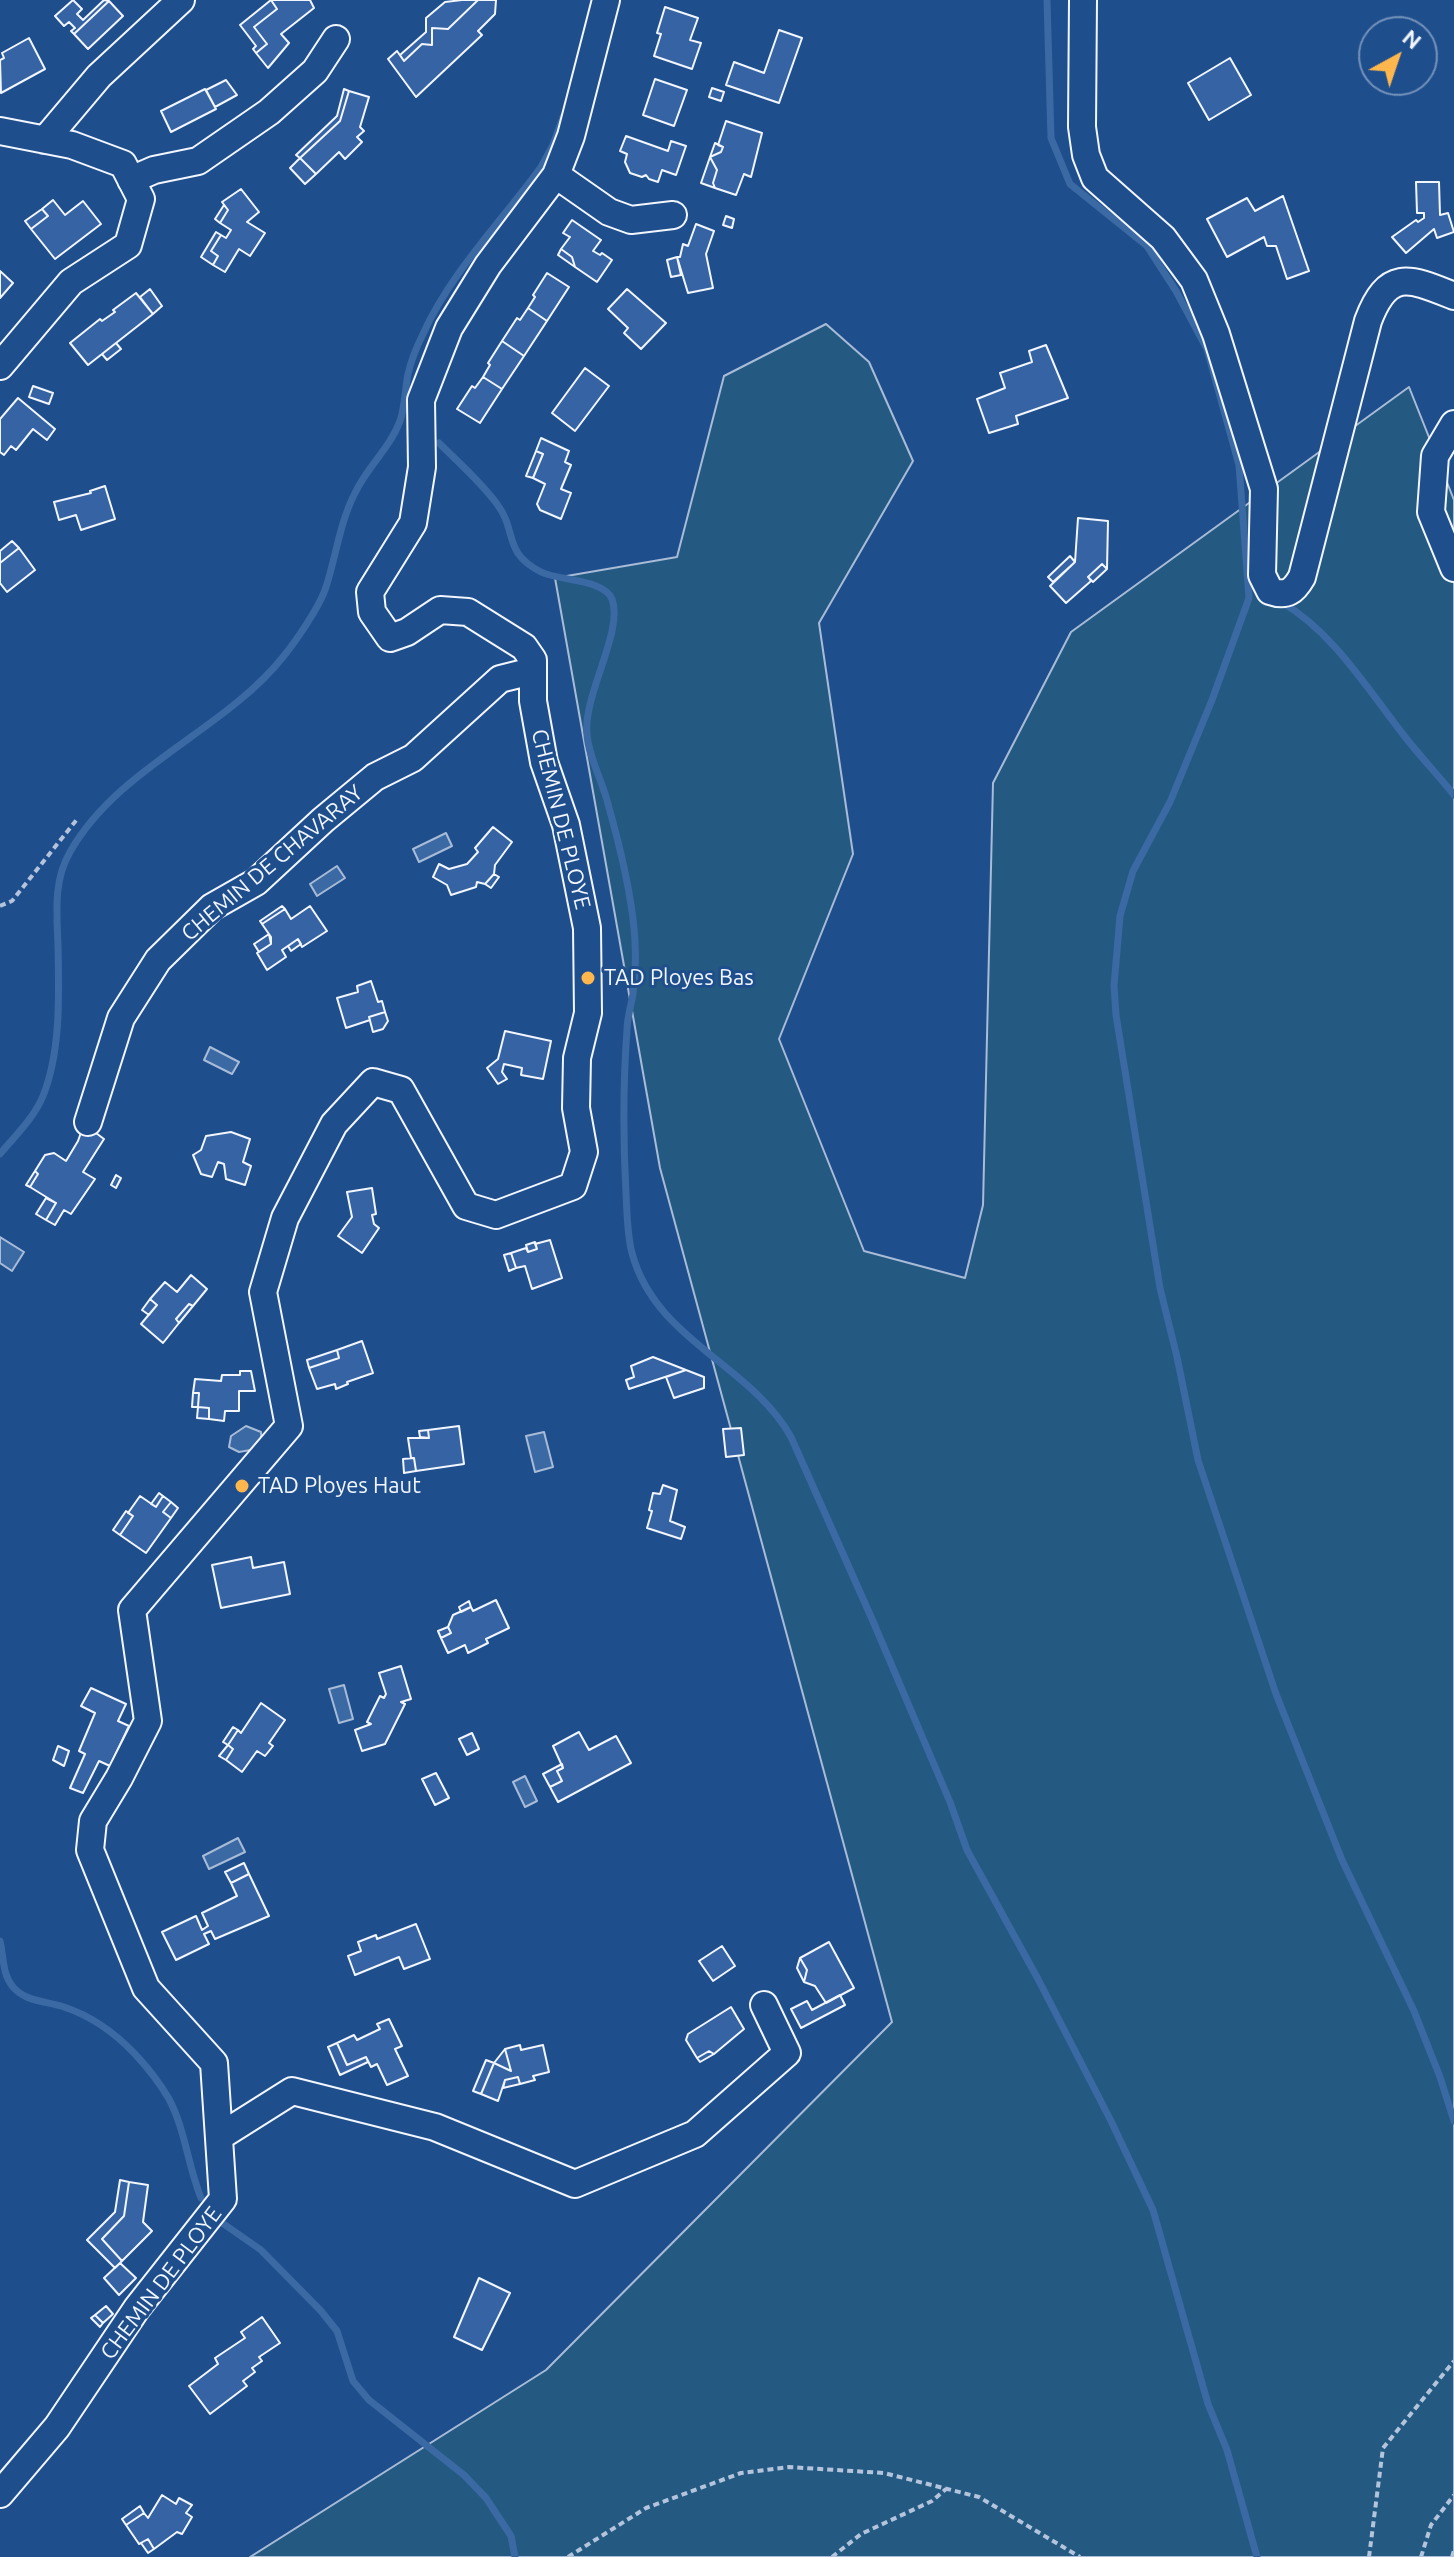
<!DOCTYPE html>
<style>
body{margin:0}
#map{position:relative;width:1454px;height:2557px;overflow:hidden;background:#1f4e8c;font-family:Ubuntu,sans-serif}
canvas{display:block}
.north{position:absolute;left:1358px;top:16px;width:80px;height:80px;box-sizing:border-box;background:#1f4e8c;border:2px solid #7391ba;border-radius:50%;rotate:40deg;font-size:22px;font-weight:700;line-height:32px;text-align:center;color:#f2f6ff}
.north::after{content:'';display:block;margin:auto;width:28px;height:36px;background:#ffb74d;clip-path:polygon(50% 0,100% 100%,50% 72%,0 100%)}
</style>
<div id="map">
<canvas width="1454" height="2557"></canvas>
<div class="north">N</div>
</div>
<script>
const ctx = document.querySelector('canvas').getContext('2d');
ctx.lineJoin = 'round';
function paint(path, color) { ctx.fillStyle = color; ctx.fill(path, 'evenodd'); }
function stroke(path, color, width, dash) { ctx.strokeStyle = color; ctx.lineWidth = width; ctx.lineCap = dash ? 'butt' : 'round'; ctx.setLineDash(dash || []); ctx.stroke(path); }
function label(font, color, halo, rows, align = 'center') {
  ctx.font = font + ' Ubuntu,sans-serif'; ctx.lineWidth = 6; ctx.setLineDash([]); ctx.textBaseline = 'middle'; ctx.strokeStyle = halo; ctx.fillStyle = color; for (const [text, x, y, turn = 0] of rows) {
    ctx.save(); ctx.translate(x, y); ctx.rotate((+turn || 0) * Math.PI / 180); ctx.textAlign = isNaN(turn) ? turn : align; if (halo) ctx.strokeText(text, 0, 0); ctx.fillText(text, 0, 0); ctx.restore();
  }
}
const green = new Path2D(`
 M826 324 869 362 913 461 819 623 853 854 779 1039 864 1251 965 1278 983 1205 993 783 1071 632 1409 387 1454 500V2557H250L546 2370 892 2022 660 1168 555 578 677 557 724 376Z`);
const water = new Path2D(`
 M446 833 452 846 419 862 413 849Z
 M337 866 345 878 317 896 310 884Z
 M210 1047 239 1062 232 1074 204 1060Z
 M0 1237 24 1252 12 1271 0 1263Z
 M246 1426 261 1432 262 1448 239 1452 229 1447 231 1436Z
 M544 1432 553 1467 535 1472 526 1436Z
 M344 1685 353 1719 339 1723 329 1689Z
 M525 1776 537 1801 525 1807 513 1782Z
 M238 1838 245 1852 209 1869 203 1856Z`);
const stream = new Path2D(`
 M1047 0 1051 138 1070 184 1147 246 1176 291 1207 349 1239 465 1249 598 1212 700 1170 802 1133 871 1120 916 1114 986 1116 1015 1160 1288 1177 1357 1198 1460 1276 1694 1342 1860 1414 2011 1440 2077 1454 2121
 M439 443C459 463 481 482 497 504 518 532 502 552 541 572 559 581 604 579 612 599 624 631 583 695 587 734 588 755 603 783 608 804 619 843 630 887 634 928 636 949 636 973 633 994 631 1006 627 1018 627 1030 623 1084 623 1139 626 1193 627 1212 627 1234 632 1253 655 1340 750 1364 791 1437L872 1619 950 1802 967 1850 1038 1979 1111 2121 1153 2210 1208 2404 1227 2450 1257 2557
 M1281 602C1332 631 1367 688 1402 733 1418 754 1437 774 1454 795
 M0 1154C15 1136 34 1118 43 1096 61 1051 59 994 58 946 57 914 53 881 70 852 118 767 224 731 283 657 296 641 318 609 325 590 336 558 339 524 355 493 367 467 390 448 400 421 405 407 405 389 408 374 411 361 417 346 423 334 451 272 502 221 541 167L553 145 563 117
 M0 1941C4 1957 2 1974 13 1987 26 2002 46 2001 64 2007 91 2016 116 2034 135 2054 147 2067 160 2083 169 2099 185 2129 188 2166 201 2198
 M218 2220 261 2250 321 2311 337 2331 353 2381 369 2400 464 2475 486 2498 511 2536 515 2557`);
const building = new Path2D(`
 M73 0 82 9 77 14 83 20 104 0 109 1 74 34 71 31 75 28 69 22 64 26 55 16Z
 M271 0 277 9 254 27 267 44 256 53 253 49 256 46 240 25Z
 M271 0H310L314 8 281 34 289 43 268 68 256 53 267 44 254 27 277 9Z
 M462 0H478L448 29 432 28V45L422 44 404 61 400 55 426 32V18L445 2Z
 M478 0H496L495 14 478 31 482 35 416 97 388 59 397 51 404 61 422 44 432 45V28L448 29Z
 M109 1 123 16 88 49 74 34Z
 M665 7 698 18 690 40 701 43 692 69 654 56 661 34 657 33Z
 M779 30 802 38 779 103 726 85 734 62 764 73Z
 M29 38 45 69 1 93 0 60 4 58 2 53Z
 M1230 58 1251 95 1209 120 1188 83Z
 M655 79 687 90 674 126 643 115Z
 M226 80 237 95 215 107 206 90Z
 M712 88 724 92 721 101 709 97Z
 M205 89 216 109 171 132 161 111Z
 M344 89 349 91 340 121 300 158 296 155 337 116Z
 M349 91 369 97 360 127 364 131 357 137 362 142 345 159 339 152 316 174 300 158 340 121Z
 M726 121 762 133 751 177 744 174 736 195 715 188 713 183 717 170 710 157 721 152 723 147 718 145Z
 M626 136 668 151 671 141 686 146 676 175 662 170 658 182 649 179 646 175 642 177 630 173 625 162 627 154 620 151Z
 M715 143 723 147 721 152 710 157Z
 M710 157 717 170 713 183 715 188 701 183Z
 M300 158 316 174 305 184 290 168Z
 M1416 182H1439L1440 215 1448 213 1454 232 1437 238 1434 229 1406 253 1392 237 1416 220 1418 222 1424 218V213H1417Z
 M241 189 259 212 247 222 265 233 250 256 239 249 225 272 213 265 218 256 211 251 221 235 226 238 231 230 220 223 228 210 222 202Z
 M1283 196 1309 271 1287 279 1276 246H1267L1264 237 1227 257 1207 219 1247 198 1255 211Z
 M53 200 65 215 83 201 101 224 55 259 31 229 48 216 42 209Z
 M224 205 228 210 220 223 215 219Z
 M42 209 48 216 31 229 25 221Z
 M726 216 734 219 732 228 723 225Z
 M572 220 601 240 593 251 600 255 602 253 612 260 597 282 575 267 572 257 561 249 570 237 563 233Z
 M696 224 714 231 706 254 713 288 688 293 677 257H680L683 244 688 246Z
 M216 232 221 235 211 251 218 256 213 265 201 257Z
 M561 249 572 257 575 267 558 255Z
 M677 257 681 275 671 277 667 260Z
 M0 271 13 283 0 298Z
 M547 273 569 287 547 321 528 308 535 297 533 295Z
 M150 289 162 306 153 314 140 297Z
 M627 289 666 323 641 349 624 333 628 328 608 309Z
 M136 293 153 314 88 365 70 343 100 319 102 321 115 312 113 310Z
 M528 308 547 321 524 356 502 341 517 318 520 320Z
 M502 341 524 356 502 389 483 377 490 365 488 363Z
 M116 343 121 349 107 360 102 354Z
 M1046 345 1068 398 1016 416 1018 424 989 433 977 399 1005 388 1000 373 1032 362 1029 351Z
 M585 368 609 386 575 431 552 413Z
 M483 377 502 389 480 423 457 409 472 386 475 388Z
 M33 386 53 393 49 404 29 397Z
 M18 398 55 429 47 440 33 429 16 450 11 446 4 455 0 452V419Z
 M541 438 569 451 565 462 571 465 561 489 571 493 561 519 540 510 537 504 545 484 533 478 543 454 536 451Z
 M536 451 543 454 533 478 526 476Z
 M105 486 115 519 81 530 76 515 59 520 54 502 91 493 90 491Z
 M1078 518 1108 521 1107 569 1102 564 1088 577 1091 581 1066 603 1050 586 1075 562Z
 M12 541 19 548 0 563V551Z
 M19 548 35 570 7 592 0 583V563Z
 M1070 556 1075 562 1053 582 1048 577Z
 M1102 564 1107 569 1093 582 1088 577Z
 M493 827 512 842 495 865 494 874 485 884 477 882 476 887 451 895 447 885 433 877 439 864 449 869 467 864 478 852 475 848Z
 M494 874 499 877 491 888 485 884Z
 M282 906 285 909 262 924 260 921Z
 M310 906 327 931 302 947 298 939 282 950 286 957 267 970 257 953 271 944V937L262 924 285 909 291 919Z
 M269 934 271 944 259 952 254 944Z
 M298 939 301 944 291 951 288 946Z
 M371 981 378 1002 382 1001 385 1012 369 1017 370 1020 346 1028 337 998 358 992 357 986Z
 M385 1012 388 1021 383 1029 373 1032 369 1017Z
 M505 1031 551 1041 543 1079 521 1075 522 1068 504 1064 502 1072 507 1079 498 1084 487 1068 498 1059Z
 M84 1124 104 1139 83 1172 95 1179 71 1214 64 1210 55 1225 46 1220 56 1203 30 1187 38 1174 35 1171 45 1155 54 1153 66 1161 78 1141Z
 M231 1132 250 1139 243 1162 251 1166 245 1185 226 1179 224 1164 218 1162 212 1177 201 1174 193 1155 201 1150 206 1136Z
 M35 1171 38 1174 30 1187 26 1185Z
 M116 1175 121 1178 116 1188 111 1185Z
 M372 1188 376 1214 372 1215 374 1224 379 1228 362 1253 338 1236 352 1217 347 1192Z
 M46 1198 56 1203 46 1220 36 1214Z
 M550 1240 562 1278 532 1289 525 1266 516 1268 511 1253 526 1248 528 1252 537 1249 535 1244Z
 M535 1242 537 1249 528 1252 526 1245Z
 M511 1253 516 1268 509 1271 504 1255Z
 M191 1275 207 1289 193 1306 189 1304 176 1319 179 1323 163 1343 141 1324 157 1305 150 1299 165 1282 177 1292Z
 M150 1299 157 1305 149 1315 142 1310Z
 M189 1304 193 1306 179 1323 176 1319Z
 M362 1341 373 1373 347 1382 348 1384 336 1389 335 1384 317 1389 309 1368 339 1358 337 1350Z
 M337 1350 339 1358 309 1368 307 1360Z
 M653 1357 686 1370 629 1389 626 1380 634 1377 631 1366Z
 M686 1370 704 1377V1388L674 1398 666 1377Z
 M240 1371H251L255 1391H239V1411H225L224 1421 209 1419V1408L198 1407 199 1393H193L195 1379 221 1381 222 1375H240Z
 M193 1393H199L198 1407H192Z
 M198 1407 209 1408V1419L197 1418Z
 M459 1426 464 1464 416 1471 414 1458H411L408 1438H429L428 1430Z
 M741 1428 744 1455 726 1457 723 1429Z
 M428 1430 429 1438 420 1437 419 1431Z
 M414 1458 416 1471 404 1473 403 1459Z
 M663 1485 677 1490 670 1521 685 1527 681 1539 647 1528 652 1511 649 1510 653 1493 660 1494Z
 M159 1493 163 1496 156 1507 151 1504Z
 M140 1496 156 1507 163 1496 171 1502 163 1512 171 1518 146 1553 120 1535 133 1516 128 1513Z
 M171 1502 178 1508 171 1518 163 1512Z
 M126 1511 133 1516 120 1535 113 1530Z
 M251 1557 253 1568 284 1562 290 1594 221 1608 212 1565Z
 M496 1600 509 1628 486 1639 488 1643 468 1653 465 1645 448 1653 441 1638 451 1633 448 1627 453 1615 471 1607 473 1611Z
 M469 1601 471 1607 461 1612 459 1607Z
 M448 1627 451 1633 441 1638 438 1631Z
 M401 1666 411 1699 401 1702 405 1704 385 1744 362 1751 355 1730 371 1724 367 1722 380 1696 384 1698 386 1694 379 1673Z
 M91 1688 126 1704 118 1721 129 1726 110 1766 99 1761 83 1793 70 1788 85 1754 79 1751 95 1713 81 1706Z
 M261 1703 285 1720 269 1743 273 1746 265 1756 257 1751 242 1772 226 1760 233 1749 228 1745 238 1730 241 1733Z
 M233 1727 238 1730 228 1745 223 1742Z
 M579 1732 589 1750 616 1736 631 1763 558 1802 550 1787 562 1781 557 1771 563 1768 553 1746Z
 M472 1733 479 1749 467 1755 459 1739Z
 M228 1745 233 1749 226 1760 219 1756Z
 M58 1746 69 1751 64 1766 53 1760Z
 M562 1764 563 1768 557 1771 562 1781 550 1787 543 1774Z
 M436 1773 449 1798 435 1805 422 1779Z
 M244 1863 249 1874 231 1883 225 1872Z
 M249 1874 269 1916 215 1939 211 1931 204 1934 209 1944 176 1960 162 1932 196 1916 202 1930 208 1926 202 1913 237 1896 231 1883Z
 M416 1924 430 1959 404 1969 399 1957 355 1975 348 1956 361 1951 358 1942 376 1935 377 1939Z
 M829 1942 854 1988 826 2003 815 1986 804 1982 807 1970 800 1958Z
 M722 1946 735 1966 713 1981 699 1961Z
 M800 1958 807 1970 804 1982 797 1968Z
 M840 1995 845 2005 801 2028 791 2009 807 2001 812 2010Z
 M731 2007 744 2029 714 2054 709 2051 697 2058 686 2040 688 2034Z
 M389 2019 402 2046 395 2049 408 2076 387 2085 377 2064 371 2067 366 2057 347 2065 337 2043 354 2035 357 2040 380 2029 377 2024Z
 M337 2043 347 2065 366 2057 368 2062 340 2075 328 2047Z
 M520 2045 521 2050 543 2045 549 2072 533 2076 535 2080 520 2084 518 2077 505 2080 498 2101 481 2094 494 2063 511 2071 505 2049Z
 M505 2049 511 2071 494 2063Z
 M709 2051 714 2054 700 2062 697 2058Z
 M486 2060 494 2063 481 2094 473 2091Z
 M518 2077 520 2084 503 2088 505 2080Z
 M120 2180 129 2182 124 2216 102 2239 122 2261 115 2268 87 2240 115 2212Z
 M129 2182 148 2185 143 2222 152 2231 122 2261 102 2239 124 2216Z
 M120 2263 136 2278 119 2295 104 2278Z
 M479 2278 510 2293 482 2350 454 2337Z
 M106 2306 113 2314 103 2323 95 2315Z
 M95 2315 103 2323 100 2327 91 2318Z
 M262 2317 280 2343 259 2357 262 2361 252 2368 255 2372 243 2381 247 2386 210 2414 189 2386 218 2364 215 2358 245 2338 241 2332Z
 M162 2495 176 2504 179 2498 192 2505 186 2513 192 2517 182 2534 177 2532 154 2549 148 2539 139 2544 126 2525 144 2513 148 2518Z
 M140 2506 144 2513 126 2525 122 2519Z
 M148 2539 154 2549 148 2553 141 2543 139 2544Z`);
const path = new Path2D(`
 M0 906 12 901 78 818
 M568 2557 646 2508 741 2473 789 2467 884 2473 979 2497 1080 2557
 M832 2557 861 2534 932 2501 946 2489
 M1369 2557 1383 2448 1454 2361
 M1421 2557 1431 2525 1454 2495
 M1452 2557 1454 2550`);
const minor = new Path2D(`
 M1083 0 1082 127 1086 155 1095 178 1163 238 1194 280 1216 334 1264 489 1262 575 1270 591C1287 597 1294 591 1302 577L1368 321C1388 268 1409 278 1454 296
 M0 131 72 145 123 164 141 199 128 245 71 282 0 366
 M45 140 99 76 181 0
 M556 175 609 212 631 220 673 215
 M131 180 154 170 198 161 269 112 315 71 336 39
 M1454 424 1435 456 1431 512 1454 568
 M88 1122 121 1018 158 960 212 907 256 882 323 820 375 777 413 758 500 679 532 671
 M219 2137 292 2091 435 2127 575 2184 695 2134 787 2053 764 2005
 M0 2494 57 2427 137 2308 223 2199 214 2063 146 1988 90 1850 93 1821 119 1778 148 1721 132 1610 289 1426 263 1292 285 1218 334 1124 373 1082 401 1090 466 1206 496 1215 573 1186 584 1152 576 1108 577 1058 588 1013 587 928 566 825 544 762 533 701V660L524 647 468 612 440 610 407 632 390 638 372 612 370 592 413 523 422 467 421 400 449 328 488 265 556 175 571 136 606 0`);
const markers = [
 [588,978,8,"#ffb74d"],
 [242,1486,8,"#ffb74d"]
];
const streetNames = [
 ["CHEMIN DE PLOYE",561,819,76],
 ["CHEMIN DE CHAVARAY",272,863,-40],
 ["CHEMIN DE PLOYE",161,2283,-53]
];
const poiNames = [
 ["TAD Ployes Bas",604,978],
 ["TAD Ployes Haut",258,1486]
];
paint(green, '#245a82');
stroke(green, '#a8bbd7', 2);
paint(water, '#3b69a3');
stroke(water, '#a8bbd7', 2);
stroke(stream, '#3b69a3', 7);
paint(building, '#3563a3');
stroke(building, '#f2f6ff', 2);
stroke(minor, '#f2f6ff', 30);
stroke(path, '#b3c4dc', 4, [6, 4]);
stroke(minor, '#1f4e8c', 26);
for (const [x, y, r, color] of markers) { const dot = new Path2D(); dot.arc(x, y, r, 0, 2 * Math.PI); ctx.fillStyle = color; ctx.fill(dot); stroke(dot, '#1f4e8c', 3); }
label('22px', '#f2f6ff', '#1f4e8c', streetNames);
label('22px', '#f2f6ff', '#1f4e8c', poiNames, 'left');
</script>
